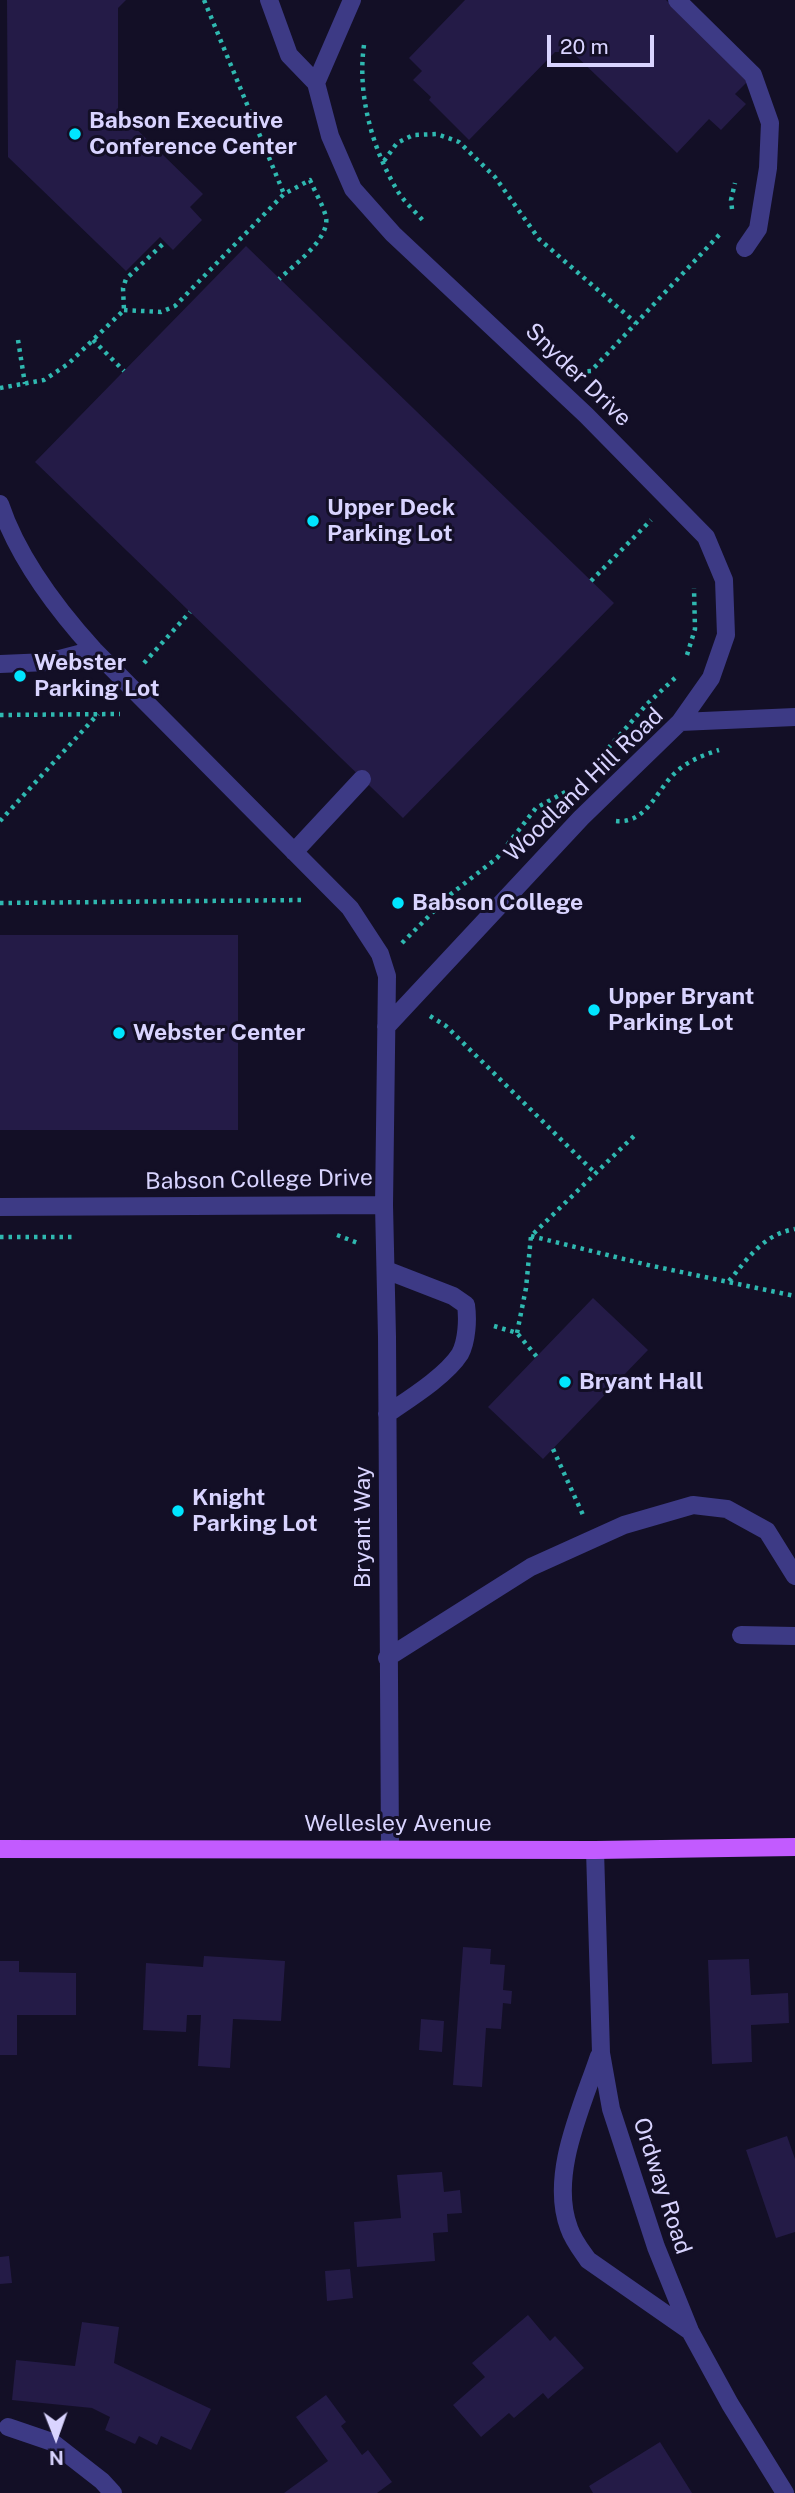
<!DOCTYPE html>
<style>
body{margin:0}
#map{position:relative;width:795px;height:2493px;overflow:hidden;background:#130f26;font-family:"Public Sans",sans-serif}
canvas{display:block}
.north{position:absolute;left:21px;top:2402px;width:70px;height:70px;-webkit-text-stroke:5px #130f26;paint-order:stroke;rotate:179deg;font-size:19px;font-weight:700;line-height:28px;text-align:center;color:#d9d4ff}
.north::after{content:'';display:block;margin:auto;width:24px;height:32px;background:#d9d4ff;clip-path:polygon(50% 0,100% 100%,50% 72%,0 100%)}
.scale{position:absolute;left:547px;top:35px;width:107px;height:32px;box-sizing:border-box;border:4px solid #d9d4ff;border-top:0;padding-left:9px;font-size:21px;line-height:24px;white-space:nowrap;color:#d9d4ff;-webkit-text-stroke:5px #130f26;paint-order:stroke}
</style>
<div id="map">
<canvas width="795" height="2493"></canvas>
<div class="north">N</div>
<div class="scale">20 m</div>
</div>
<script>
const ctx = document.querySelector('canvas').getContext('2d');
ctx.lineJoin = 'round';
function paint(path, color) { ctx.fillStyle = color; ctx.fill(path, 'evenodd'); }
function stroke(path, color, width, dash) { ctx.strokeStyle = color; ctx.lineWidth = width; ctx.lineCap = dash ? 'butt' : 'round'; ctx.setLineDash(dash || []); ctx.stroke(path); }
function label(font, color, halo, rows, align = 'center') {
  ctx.font = font + ' "Public Sans",sans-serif'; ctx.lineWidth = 6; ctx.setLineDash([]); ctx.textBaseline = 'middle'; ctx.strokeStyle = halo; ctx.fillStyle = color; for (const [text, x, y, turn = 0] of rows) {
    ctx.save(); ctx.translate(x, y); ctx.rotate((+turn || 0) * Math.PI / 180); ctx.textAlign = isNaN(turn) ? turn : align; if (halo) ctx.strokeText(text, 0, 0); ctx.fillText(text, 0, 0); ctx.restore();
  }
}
const building = new Path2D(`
 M7 0H126L118 8V111L203 194 190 207 202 220 173 250 160 237 126 271 8 157Z
 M465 0H666L749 80 735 94 746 104 721 130 709 119 677 153 572 52H555L469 140 429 100 431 97 413 80 422 71 409 58Z
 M246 246 614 603 403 818 35 462Z
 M0 935H238V1130H0Z
 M593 1298 648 1350 543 1459 488 1407Z
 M463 1947 491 1949 490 1964 505 1965 503 1990 512 1991 511 2004 503 2003 501 2029 486 2028 482 2087 453 2085Z
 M204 1956 285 1961 281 2021 233 2019 230 2068 198 2066 201 2015H187L186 2032 143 2030 146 1963 203 1967Z
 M749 1959 751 1995 788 1993 789 2023 751 2025 752 2062 712 2064 708 1960Z
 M0 1961H19V1972L76 1973V2015H17V2055H0Z
 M421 2019 444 2021 442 2052 419 2050Z
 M787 2136 795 2159V2232L776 2238 746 2150Z
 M442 2172 444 2192 460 2190 462 2213 447 2214 448 2232 433 2233 435 2261 357 2267 354 2222 401 2218 397 2175Z
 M9 2256 12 2283 0 2284V2257Z
 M350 2269 353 2298 327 2301 325 2271Z
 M528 2315 550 2341 555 2336 584 2368 548 2399 543 2393 514 2418 509 2413 481 2437 453 2405 485 2377 472 2363Z
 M82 2322 119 2327 114 2363 211 2409 191 2450 161 2436 157 2445 139 2436 135 2444 105 2430 110 2417 92 2408 12 2400 16 2360 75 2366Z
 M326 2395 346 2422 341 2426 362 2455 368 2450 392 2482 377 2493H284L328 2461 296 2417Z
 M660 2442 692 2493H593L589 2486Z`);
const path = new Path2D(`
 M204 0 284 194
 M364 45C357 94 372 148 397 190 404 202 416 212 425 223
 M384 161 397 143 413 135 437 134 459 142 495 177 539 239 636 323
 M732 209 731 200 735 183
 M124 310 161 312 175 306 284 194 310 180C315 192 323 205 326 217 330 239 294 265 279 279
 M18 340 25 384
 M93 340 124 371
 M579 372 591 371 720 234
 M0 388 44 380 68 364 124 310 123 288 126 279 165 242
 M591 581 651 520
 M687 655 695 629 694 588
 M144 663 190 612
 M0 715 120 714
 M597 761 647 704 675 678
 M0 821 98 714
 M616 821C647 824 656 790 676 772 688 761 703 755 719 750
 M0 903 304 900
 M402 943 451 894 497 858 536 808 567 791
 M430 1016 446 1026 595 1173
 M337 1235 358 1243
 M531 1236 648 1265 795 1296
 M0 1237H76
 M729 1281C748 1258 764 1234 795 1229
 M494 1326 517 1333 537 1357
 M517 1333 526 1288 531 1236 637 1133
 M553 1449 583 1515`);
const minor = new Path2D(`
 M269 0 289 55 316 83 330 136 353 189 393 234 586 415 706 537 724 580 726 635 711 678 680 722
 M677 0 753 75 770 123 768 168 758 229 745 248
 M316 83 352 0
 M0 504C18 558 56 608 94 650L350 908 380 954 387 976 384 1205 0 1207
 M0 664 48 662 94 650
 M294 852 362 779
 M386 1027 581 818 680 722 795 717
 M384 1205 387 1337 390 1849
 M386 1270 453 1296 466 1305C468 1319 467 1341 460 1354 446 1376 409 1399 387 1414
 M741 1635 795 1636
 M387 1658 531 1567 624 1525 693 1505 727 1509 767 1531 795 1576
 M595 1850 601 2053 611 2109 656 2247 690 2331 730 2404 785 2493
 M599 2056C582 2107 549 2175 569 2228 573 2240 581 2250 588 2260L690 2331
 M8 2427 52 2442 102 2481 113 2493`);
const major = new Path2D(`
 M0 1849 595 1850 795 1847`);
const markers = [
 [75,134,7,"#00e5ff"],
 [313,521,7,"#00e5ff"],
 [20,676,7,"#00e5ff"],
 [398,903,7,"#00e5ff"],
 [594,1010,7,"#00e5ff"],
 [119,1033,7,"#00e5ff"],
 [565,1382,7,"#00e5ff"],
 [178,1511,7,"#00e5ff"]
];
const poiNames = [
 ["Babson Executive",89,121],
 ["Conference Center",89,147],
 ["Upper Deck",327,508],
 ["Parking Lot",327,534],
 ["Webster",34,663],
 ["Parking Lot",34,689],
 ["Babson College",412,903],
 ["Upper Bryant",608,997],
 ["Parking Lot",608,1023],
 ["Webster Center",133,1033],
 ["Bryant Hall",579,1382],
 ["Knight",192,1498],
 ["Parking Lot",192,1524]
];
const streetNames = [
 ["Snyder Drive",578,375,44],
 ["Woodland Hill Road",584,785,-44],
 ["Babson College Drive",259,1180,-1],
 ["Bryant Way",363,1527,-90],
 ["Wellesley Avenue",398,1824],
 ["Ordway Road",662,2186,72]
];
paint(building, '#241b47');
stroke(path, '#2fb8b0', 4.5, [3.5, 5]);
stroke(minor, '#3d3a85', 18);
stroke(major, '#c25bff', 18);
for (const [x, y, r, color] of markers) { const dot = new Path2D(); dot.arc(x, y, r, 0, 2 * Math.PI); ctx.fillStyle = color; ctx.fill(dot); stroke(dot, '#130f26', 2.5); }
label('bold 23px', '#d9d4ff', '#130f26', poiNames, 'left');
label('23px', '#d9d4ff', '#130f26', streetNames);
</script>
